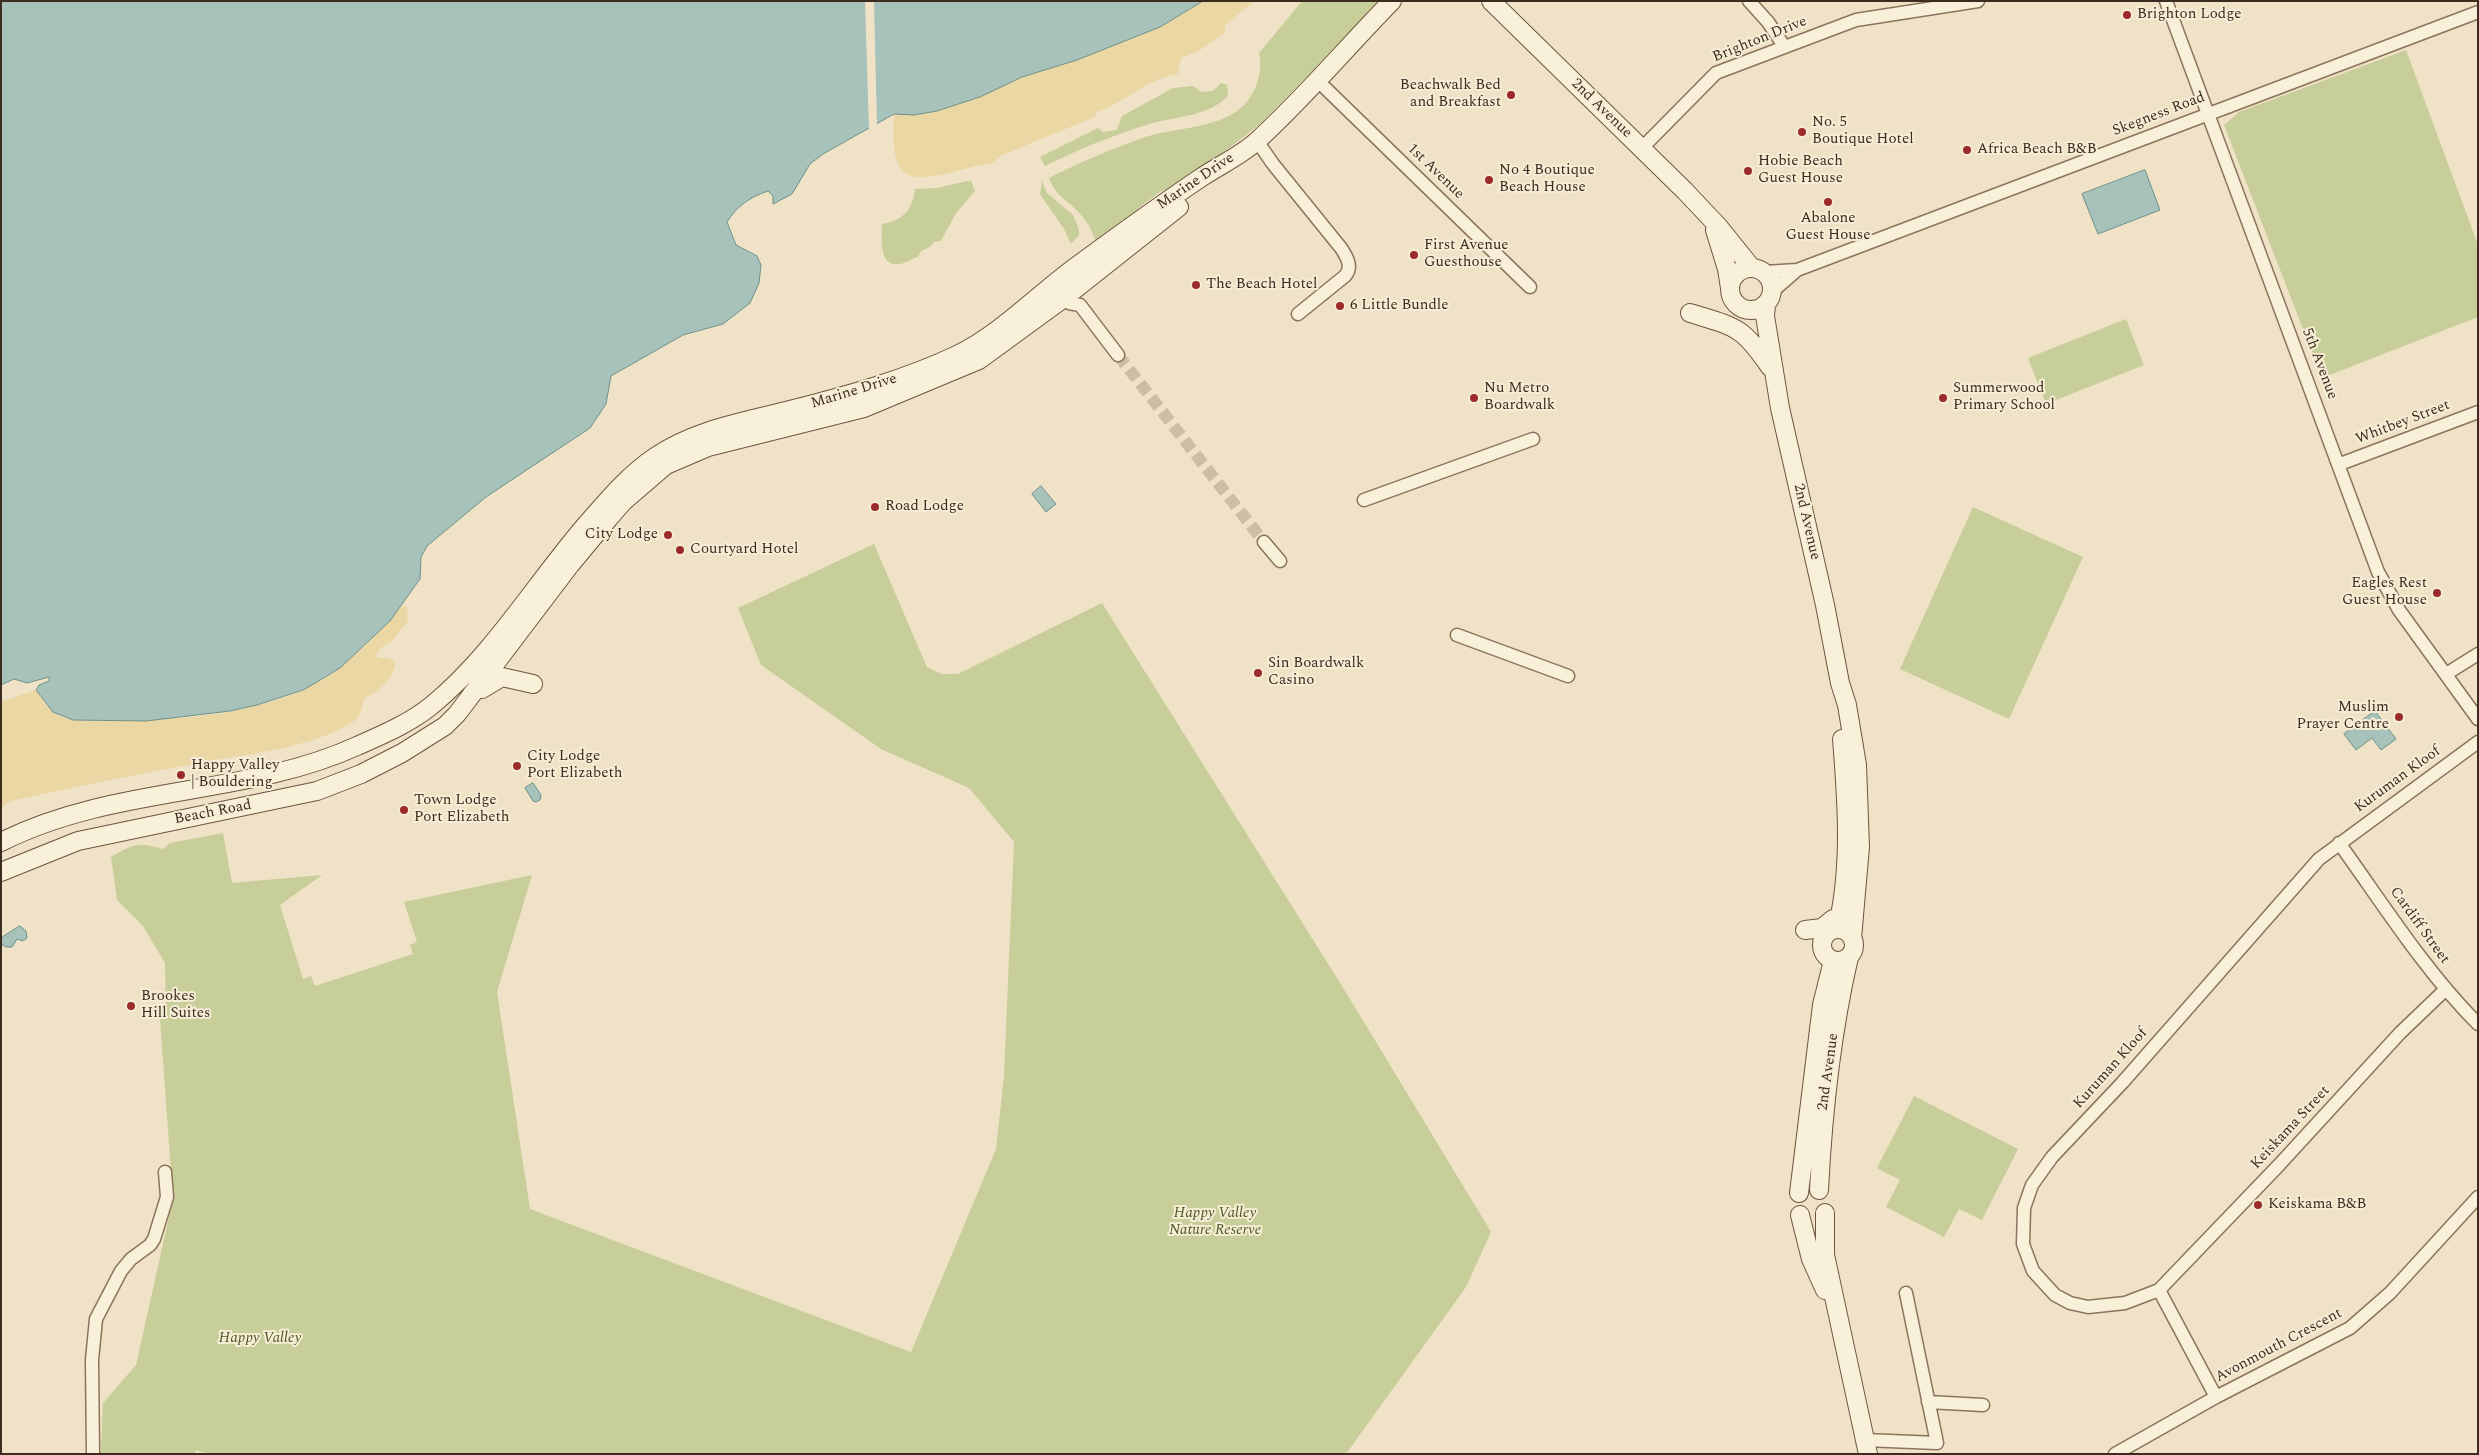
<!DOCTYPE html>
<style>
body{margin:0}
#map{position:relative;width:2479px;height:1455px;overflow:hidden;background:#efe2c6;font-family:Spectral,serif}
canvas{display:block}
.frame{position:absolute;inset:0;border:2px solid #3b2c1f;pointer-events:none}
</style>
<div id="map">
<canvas width="2479" height="1455"></canvas>
<div class="frame"></div>
</div>
<script>
const ctx = document.querySelector('canvas').getContext('2d');
ctx.lineJoin = 'round';
function paint(path, color) { ctx.fillStyle = color; ctx.fill(path, 'evenodd'); }
function stroke(path, color, width, dash) { ctx.strokeStyle = color; ctx.lineWidth = width; ctx.lineCap = dash ? 'butt' : 'round'; ctx.setLineDash(dash || []); ctx.stroke(path); }
function label(font, color, halo, rows, align = 'center') {
  ctx.font = font + ' Spectral,serif'; ctx.lineWidth = 4; ctx.setLineDash([]); ctx.textBaseline = 'middle'; ctx.strokeStyle = halo; ctx.fillStyle = color; for (const [text, x, y, turn = 0] of rows) {
    ctx.save(); ctx.translate(x, y); ctx.rotate((+turn || 0) * Math.PI / 180); ctx.textAlign = isNaN(turn) ? turn : align; if (halo) ctx.strokeText(text, 0, 0); ctx.fillText(text, 0, 0); ctx.restore();
  }
}
const green = new Path2D(`
 M1302 1H1382L1261 123 1185 183 1160 192 1141 206 1098 249C1095 237 1089 223 1080 214 1067 199 1057 198 1049 178 1081 162 1115 147 1149 136 1176 128 1210 128 1234 113 1254 101 1264 74 1259 53Z
 M2406 50 2478 245V317L2322 378 2224 125 2239 112Z
 M1221 83 1227 85 1228 96C1209 116 1179 116 1153 123 1116 134 1079 149 1045 166L1040 157 1098 128 1103 132 1117 130 1122 116 1173 88 1193 86 1201 92 1213 91Z
 M967 181H971L975 191 956 213 941 241 934 242 930 247 921 251 918 257C911 258 906 264 899 264 878 267 882 237 882 224 902 221 913 210 915 189L937 188Z
 M1042 181 1047 193 1073 215 1079 229V235L1071 244 1064 229 1040 194Z
 M2126 319 2144 365 2046 404 2028 358Z
 M1973 507 2083 557 2009 719 1900 669Z
 M874 544 927 667 941 674H958L1102 603 1347 994 1491 1232 1466 1287 1346 1454H208L196 1450 195 1454H101L103 1403 136 1365 173 1199 160 1019 166 1010 165 963 143 926 117 900 111 857C133 844 138 842 163 849L170 843 223 833 232 883 322 875 280 905 303 979 311 976 315 986 413 954 410 945 417 942 404 902 532 875 497 992 530 1209 911 1352 996 1149 1004 1076 1014 842 969 788 881 749 761 665 738 608Z
 M1914 1096 2018 1149 1982 1220 1959 1209 1944 1237 1886 1207 1900 1180 1877 1168Z`);
const sand = new Path2D(`
 M1203 1H1254L1224 26 1226 32 1200 50 1181 58 1178 74C1148 78 1125 103 1096 112L1095 117 1002 155 991 164C979 164 969 168 957 171 896 188 892 170 894 114L914 115 937 111 980 97 1022 77 1077 60 1160 27Z
 M402 606 407 607 408 621 393 640 381 648 376 655 378 658H389L395 663C394 679 378 692 365 698 361 707 362 715 354 721 316 747 249 754 204 762 139 774 75 787 10 801L1 808V702L36 690C43 701 50 712 62 717 79 722 97 721 115 721 180 720 256 715 315 684 350 665 376 635 402 606Z`);
const water = new Path2D(`
 M1 1H1203L1160 27 1077 60 1022 77 980 97 937 111 914 115 894 114 823 154 810 164 792 194 773 204V196L768 191C750 197 737 206 727 222L736 245 757 256 761 265 759 283 750 303 723 324 683 335 611 376 606 404 590 428 486 497 427 546 421 557 420 579 390 621 340 668 317 682 303 690 257 705 230 711 146 721 73 720 53 712 36 690 39 685 49 681V677L27 683 14 679 1 685Z
 M2145 170 2160 210 2098 234 2082 194Z
 M1041 486 1056 504 1046 512 1032 494Z
 M2375 711 2396 739 2381 750 2372 738 2356 750 2344 734Z
 M533 783 541 795 540 800 536 802 533 801 525 788Z
 M20 926 26 931 27 938 23 941 17 939 12 947H6L1 944V938Z`);
const pier = new Path2D(`
 M865 1H874L877 126 869 131Z`);
const streetTunnel = new Path2D(`
 M1118 355 1264 542`);
const street = new Path2D(`
 M1749 1 1768 22 1784 46
 M2166 1 2378 572 2399 610 2478 719
 M1317 80 1530 287
 M1257 141 1273 164 1341 248C1347 257 1353 267 1345 276L1298 314
 M1642 148 1716 73 1856 20 1978 1
 M1765 272 1797 270 2478 12
 M1773 291 1797 270
 M1064 298 1069 303 1080 305 1118 355
 M2340 464 2478 412
 M1364 500 1533 439
 M1264 542 1280 561
 M1457 635 1568 676
 M2446 674 2478 654
 M2339 843C2383 904 2425 971 2478 1024
 M2446 989 2400 1033 2279 1165 2159 1290 2125 1303 2088 1307 2070 1303 2055 1295 2033 1271 2023 1244 2024 1208 2032 1185 2052 1157 2122 1083 2319 859 2478 742
 M2159 1290 2216 1397
 M1928 1402 1983 1405
 M1865 1440 1937 1443 1906 1293
 M93 1454 92 1360 96 1319 121 1271 131 1259 150 1245 154 1239 167 1197 165 1172
 M2115 1454 2216 1397 2350 1328 2390 1293 2478 1197`);
const secondary = new Path2D(`
 M1491 1 1685 191 1718 226 1751 267
 M1715 230 1727 269 1730 288
 M1730 289a21 21 0 1 1 42 0a21 21 0 1 1-42 0Z
 M1766 304 1765 316 1780 408 1825 605 1840 683 1847 705 1857 765 1860 847 1852 938
 M1690 313C1736 327 1742 326 1770 367
 M482 689 502 677 533 684
 M1 842C114 785 245 797 357 746 382 735 410 723 431 706 492 656 533 587 584 527 606 502 627 476 655 457 698 428 749 421 798 408 852 394 906 379 957 355 1002 333 1038 294 1078 265 1119 235 1160 205 1202 177 1220 165 1242 155 1258 140 1305 97 1347 47 1392 1
 M1 872 78 841 317 791 361 774 402 753 445 726 457 714 570 565 609 518 623 502 666 465 708 447 864 408 979 360 1064 298 1179 207
 M1822 945a16 16 0 1 1 32 0a16 16 0 1 1-32 0Z
 M1837 929C1852 868 1847 801 1842 739
 M1805 930 1822 928 1833 919
 M1819 1190C1823 1110 1831 1035 1849 957
 M1799 1193 1822 1005 1833 961
 M1825 1213V1255L1868 1454
 M1800 1215 1811 1259 1825 1290`);
const markers = [
 [2127,15,5,"#9b2a2b"],
 [1511,95,5,"#9b2a2b"],
 [1802,132,5,"#9b2a2b"],
 [1967,150,5,"#9b2a2b"],
 [1748,171,5,"#9b2a2b"],
 [1489,180,5,"#9b2a2b"],
 [1828,202,5,"#9b2a2b"],
 [1414,255,5,"#9b2a2b"],
 [1196,285,5,"#9b2a2b"],
 [1340,306,5,"#9b2a2b"],
 [1474,398,5,"#9b2a2b"],
 [1943,398,5,"#9b2a2b"],
 [875,507,5,"#9b2a2b"],
 [668,535,5,"#9b2a2b"],
 [680,550,5,"#9b2a2b"],
 [2437,593,5,"#9b2a2b"],
 [1258,673,5,"#9b2a2b"],
 [2399,717,5,"#9b2a2b"],
 [517,766,5,"#9b2a2b"],
 [181,775,5,"#9b2a2b"],
 [404,810,5,"#9b2a2b"],
 [131,1006,5,"#9b2a2b"],
 [2258,1205,5,"#9b2a2b"]
];
const poiNames = [
 ["Brighton Lodge",2137,15],
 ["Beachwalk Bed",1501,86,"right"],
 ["and Breakfast",1501,103,"right"],
 ["No. 5",1812,123],
 ["Boutique Hotel",1812,140],
 ["Africa Beach B&B",1977,150],
 ["Hobie Beach",1758,162],
 ["Guest House",1758,179],
 ["No 4 Boutique",1499,171],
 ["Beach House",1499,188],
 ["Abalone",1828,219,"center"],
 ["Guest House",1828,236,"center"],
 ["First Avenue",1424,246],
 ["Guesthouse",1424,263],
 ["The Beach Hotel",1206,285],
 ["6 Little Bundle",1350,306],
 ["Nu Metro",1484,389],
 ["Boardwalk",1484,406],
 ["Summerwood",1953,389],
 ["Primary School",1953,406],
 ["Road Lodge",885,507],
 ["City Lodge",658,535,"right"],
 ["Courtyard Hotel",690,550],
 ["Eagles Rest",2427,584,"right"],
 ["Guest House",2427,601,"right"],
 ["Sin Boardwalk",1268,664],
 ["Casino",1268,681],
 ["Muslim",2389,708,"right"],
 ["Prayer Centre",2389,725,"right"],
 ["City Lodge",527,757],
 ["Port Elizabeth",527,774],
 ["Happy Valley",191,766],
 ["| Bouldering",191,783],
 ["Town Lodge",414,801],
 ["Port Elizabeth",414,818],
 ["Brookes",141,997],
 ["Hill Suites",141,1014],
 ["Keiskama B&B",2268,1205]
];
const streetNames = [
 ["Brighton Drive",1760,40,-22],
 ["2nd Avenue",1601,109,44],
 ["Skegness Road",2159,115,-21],
 ["1st Avenue",1435,172,44],
 ["Marine Drive",1196,182,-34],
 ["5th Avenue",2319,364,69],
 ["Marine Drive",854,392,-17],
 ["Whitbey Street",2403,423,-21],
 ["2nd Avenue",1806,522,77],
 ["Kuruman Kloof",2398,780,-36],
 ["Beach Road",213,813,-11],
 ["Cardiff Street",2419,926,54],
 ["Kuruman Kloof",2111,1069,-48],
 ["2nd Avenue",1829,1072,-82],
 ["Keiskama Street",2291,1128,-47],
 ["Avonmouth Crescent",2279,1346,-28]
];
const parkNames = [
 ["Happy Valley",1215,1214],
 ["Nature Reserve",1215,1231],
 ["Happy Valley",260,1339]
];
paint(green, '#c8ce99');
paint(sand, '#ebd7a3');
paint(water, '#a7c2ba');
stroke(water, '#6d9188', 1);
paint(pier, '#efe2c6');
stroke(streetTunnel, '#cbbea5', 12, [12, 6]);
stroke(street, '#8b745b', 15);
stroke(secondary, '#6d553e', 20);
stroke(street, '#f9f0d9', 12);
stroke(secondary, '#f9f0d9', 18);
for (const [x, y, r, color] of markers) { const dot = new Path2D(); dot.arc(x, y, r, 0, 2 * Math.PI); ctx.fillStyle = color; ctx.fill(dot); stroke(dot, '#f6edd5', 2); }
label('15px', '#3b2c1f', '#f6edd5', poiNames, 'left');
label('15px', '#3b2c1f', '#f6edd5', streetNames);
label('italic 15px', '#4b5725', '#f6edd5', parkNames);
</script>
